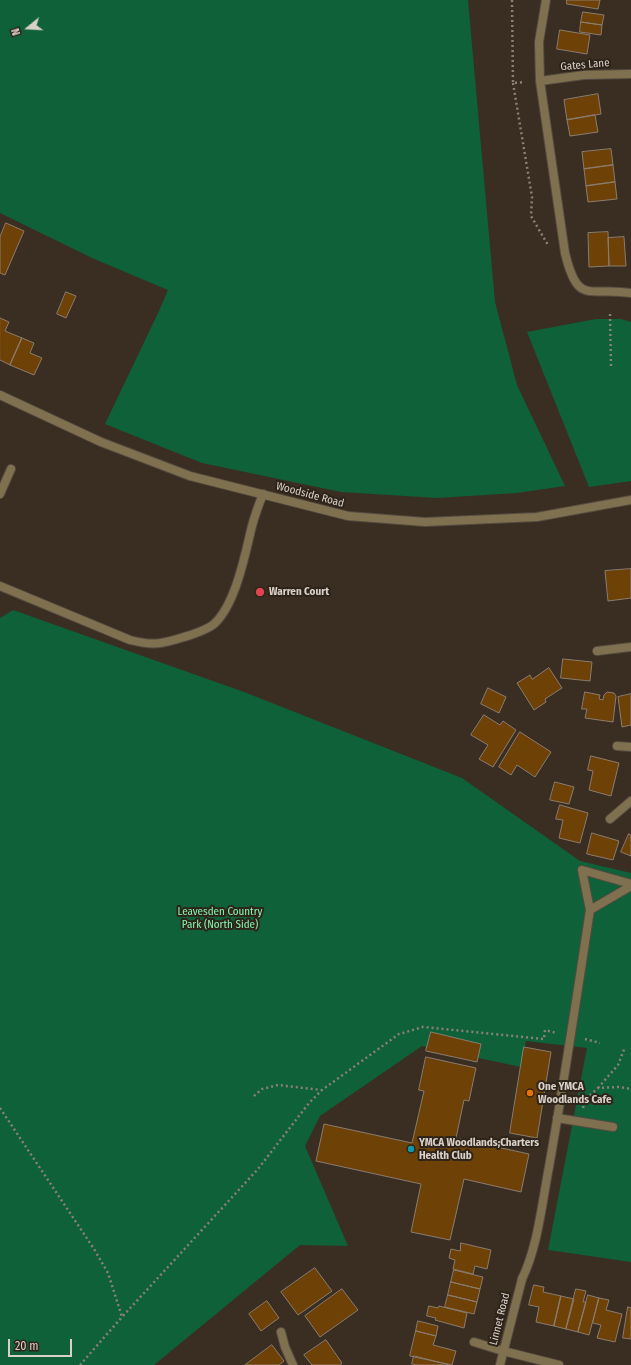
<!DOCTYPE html>
<style>
body{margin:0}
#map{position:relative;width:631px;height:1365px;overflow:hidden;background:#3a2e22;font-family:"Fira Sans Condensed",sans-serif}
canvas{display:block}
.north{position:absolute;left:8px;top:8px;width:40px;height:40px;-webkit-text-stroke:3px #2f2419;paint-order:stroke;rotate:252deg;font-size:11px;font-weight:700;line-height:16px;text-align:center;color:#d8d0c9}
.north::after{content:'';display:block;margin:auto;width:14px;height:18px;background:#d8d0c9;clip-path:polygon(50% 0,100% 100%,50% 72%,0 100%)}
.scale{position:absolute;left:8px;top:1339px;width:64px;height:18px;box-sizing:border-box;border:2px solid #d8d0c9;border-top:0;padding-left:5px;font-size:12px;line-height:14px;white-space:nowrap;color:#d8d0c9;-webkit-text-stroke:3px #2f2419;paint-order:stroke}
</style>
<div id="map">
<canvas width="631" height="1365"></canvas>
<div class="north">N</div>
<div class="scale">20 m</div>
</div>
<script>
const ctx = document.querySelector('canvas').getContext('2d');
ctx.lineJoin = 'round';
function paint(path, color) { ctx.fillStyle = color; ctx.fill(path, 'evenodd'); }
function stroke(path, color, width, dash) { ctx.strokeStyle = color; ctx.lineWidth = width; ctx.lineCap = dash ? 'butt' : 'round'; ctx.setLineDash(dash || []); ctx.stroke(path); }
function label(font, color, halo, rows, align = 'center') {
  ctx.font = font + ' "Fira Sans Condensed",sans-serif'; ctx.lineWidth = 4; ctx.setLineDash([]); ctx.textBaseline = 'middle'; ctx.strokeStyle = halo; ctx.fillStyle = color; for (const [text, x, y, turn = 0] of rows) {
    ctx.save(); ctx.translate(x, y); ctx.rotate((+turn || 0) * Math.PI / 180); ctx.textAlign = isNaN(turn) ? turn : align; if (halo) ctx.strokeText(text, 0, 0); ctx.fillText(text, 0, 0); ctx.restore();
  }
}
const green = new Path2D(`
 M0 0H468L495 302 517 385 565 486 517 493 437 498 341 492 202 463 105 424 159 311 168 290 92 258 0 213Z
 M596 319H621L631 322V481L589 487 527 332Z
 M13 610 244 692 462 778 580 861 631 873V1262L548 1250 587 1048 526 1041 521 1067 422 1046 320 1116 305 1146 348 1246 300 1245 154 1365H0V618Z`);
const building = new Path2D(`
 M567 0H600L598 9 567 4Z
 M583 12 604 15 602 25 581 22Z
 M581 22 602 25 601 35 580 32Z
 M560 30 590 35 587 54 557 49Z
 M598 94 601 114 567 120 564 100Z
 M595 115 598 132 570 136 567 120Z
 M611 149 613 165 584 169 582 152Z
 M613 165 615 182 586 186 584 169Z
 M615 182 617 199 588 202 586 186Z
 M6 223 24 231 5 275 0 273V237Z
 M608 232 609 266 589 267 588 233Z
 M624 237 626 266H609L608 238Z
 M66 292 76 296 66 318 57 314Z
 M0 318 9 322 5 331 22 338 10 365 0 360Z
 M22 338 34 343 30 353 42 358 34 375 10 365Z
 M631 569V598L608 601 605 571Z
 M563 659 592 662 590 681 561 678Z
 M549 668 562 688 545 699 546 702 534 710 517 683 530 675 532 679Z
 M488 688 506 697 499 713 481 704Z
 M585 692 600 695 599 699 603 700 604 695 607 692 614 693 616 696 613 722 585 718 587 709H582Z
 M631 694V725L622 727 618 697Z
 M484 715 500 725 503 721 516 730 493 767 479 759 488 745 471 735Z
 M520 732 551 752 535 777 517 765 511 775 499 767Z
 M591 756 619 763 611 796 589 790 593 771 588 770Z
 M555 782 574 787 569 804 550 800Z
 M560 805 588 813 580 843 559 838 563 820 556 819Z
 M592 833 619 841 613 860 587 854Z
 M629 834 631 835V856L621 852Z
 M431 1032 481 1044 477 1062 426 1051Z
 M524 1047 551 1052 537 1138 510 1133Z
 M426 1057 476 1068 469 1101 464 1100 456 1138 529 1154 521 1192 464 1179 450 1240 411 1232 421 1184 316 1161 324 1124 412 1143 424 1091 419 1090Z
 M461 1243 491 1250 487 1269 475 1266 473 1274 453 1269 455 1260 449 1258 451 1249 460 1251Z
 M315 1268 332 1291 298 1315 281 1292Z
 M454 1270 483 1277 480 1289 451 1282Z
 M451 1282 480 1289 477 1302 448 1295Z
 M534 1285 544 1287 543 1292 561 1296 554 1326 536 1322 539 1307 529 1305Z
 M342 1289 358 1310 320 1337 305 1316Z
 M576 1289 586 1291 583 1302H586L578 1332 566 1329Z
 M448 1295 477 1302 474 1314 445 1307Z
 M588 1295 599 1298 589 1335 578 1332Z
 M561 1296 574 1299 566 1329 554 1326Z
 M599 1298 609 1300 606 1310 622 1314 615 1342 597 1338 601 1325 593 1323Z
 M267 1301 279 1318 261 1331 249 1314Z
 M429 1306 438 1308 439 1306 467 1313 464 1328 435 1320 436 1318 427 1316Z
 M628 1307 631 1308V1339L623 1338Z
 M418 1321 438 1326 436 1336 416 1331Z
 M416 1331 436 1336 433 1345 456 1351 452 1365 410 1356Z
 M326 1340 342 1363 340 1365H312L304 1355Z
 M272 1345 284 1361 279 1365H245Z
 M414 1356 450 1365H417L412 1364Z`);
const path = new Path2D(`
 M512 0 513 83 525 82
 M513 83 532 197 531 216 548 245
 M610 314 611 366
 M585 1039 600 1043
 M598 1088 618 1065 625 1047
 M254 1096 262 1089 278 1085 321 1090
 M0 1108 94 1249 108 1273 122 1317 258 1169 309 1103 322 1090 399 1034 423 1027 544 1039 545 1030 557 1033
 M583 1108 585 1100 598 1088 619 1087 631 1089
 M80 1365 122 1317`);
const service = new Path2D(`
 M0 494 11 469
 M0 586 130 640C153 646 162 644 184 637 192 635 208 629 214 624 236 604 245 554 252 526 255 515 259 504 263 494
 M590 910 582 870 631 884
 M557 1118 613 1127
 M522 1279C538 1246 542 1203 549 1167 564 1082 577 996 590 910L631 886
 M281 1332 285 1347 293 1365
 M503 1351 559 1365`);
const minor = new Path2D(`
 M546 0 539 42 540 81 565 253C578 307 589 286 631 293
 M540 81 584 75 631 74
 M597 651 631 647
 M617 746 631 747
 M610 819 631 801
 M474 1342 503 1351
 M500 1365 522 1279`);
const tertiary = new Path2D(`
 M0 395 101 442 190 476 348 516 425 522 537 517 631 500`);
const markers = [
 [260,592,5,"#e0444e"],
 [530,1093,4,"#e8710a"],
 [411,1149,4,"#0f9aa8"]
];
const streetNames = [
 ["Gates Lane",585,65,-5],
 ["Woodside Road",310,495,15],
 ["Linnet Road",500,1319,-76]
];
const poiNames = [
 ["Warren Court",269,592],
 ["One YMCA",538,1087],
 ["Woodlands Cafe",538,1100],
 ["YMCA Woodlands;Charters",419,1143],
 ["Health Club",419,1156]
];
const parkNames = [
 ["Leavesden Country",220,912],
 ["Park (North Side)",220,925]
];
paint(green, '#0e6138');
paint(building, '#6e4106');
stroke(building, '#8a7c6f', 1);
stroke(service, '#564b40', 10);
stroke(minor, '#564b40', 10);
stroke(tertiary, '#564b40', 10);
stroke(path, '#8a8077', 2.5, [2, 3]);
stroke(service, '#7f7150', 8);
stroke(minor, '#7f7150', 8);
stroke(tertiary, '#7f7150', 8);
for (const [x, y, r, color] of markers) { const dot = new Path2D(); dot.arc(x, y, r, 0, 2 * Math.PI); ctx.fillStyle = color; ctx.fill(dot); stroke(dot, '#2f2419', 1.5); }
label('11px', '#d8d0c9', '#2f2419', streetNames);
label('bold 11px', '#d8d0c9', '#2f2419', poiNames, 'left');
label('11px', '#83f4af', '#2f2419', parkNames);
</script>
